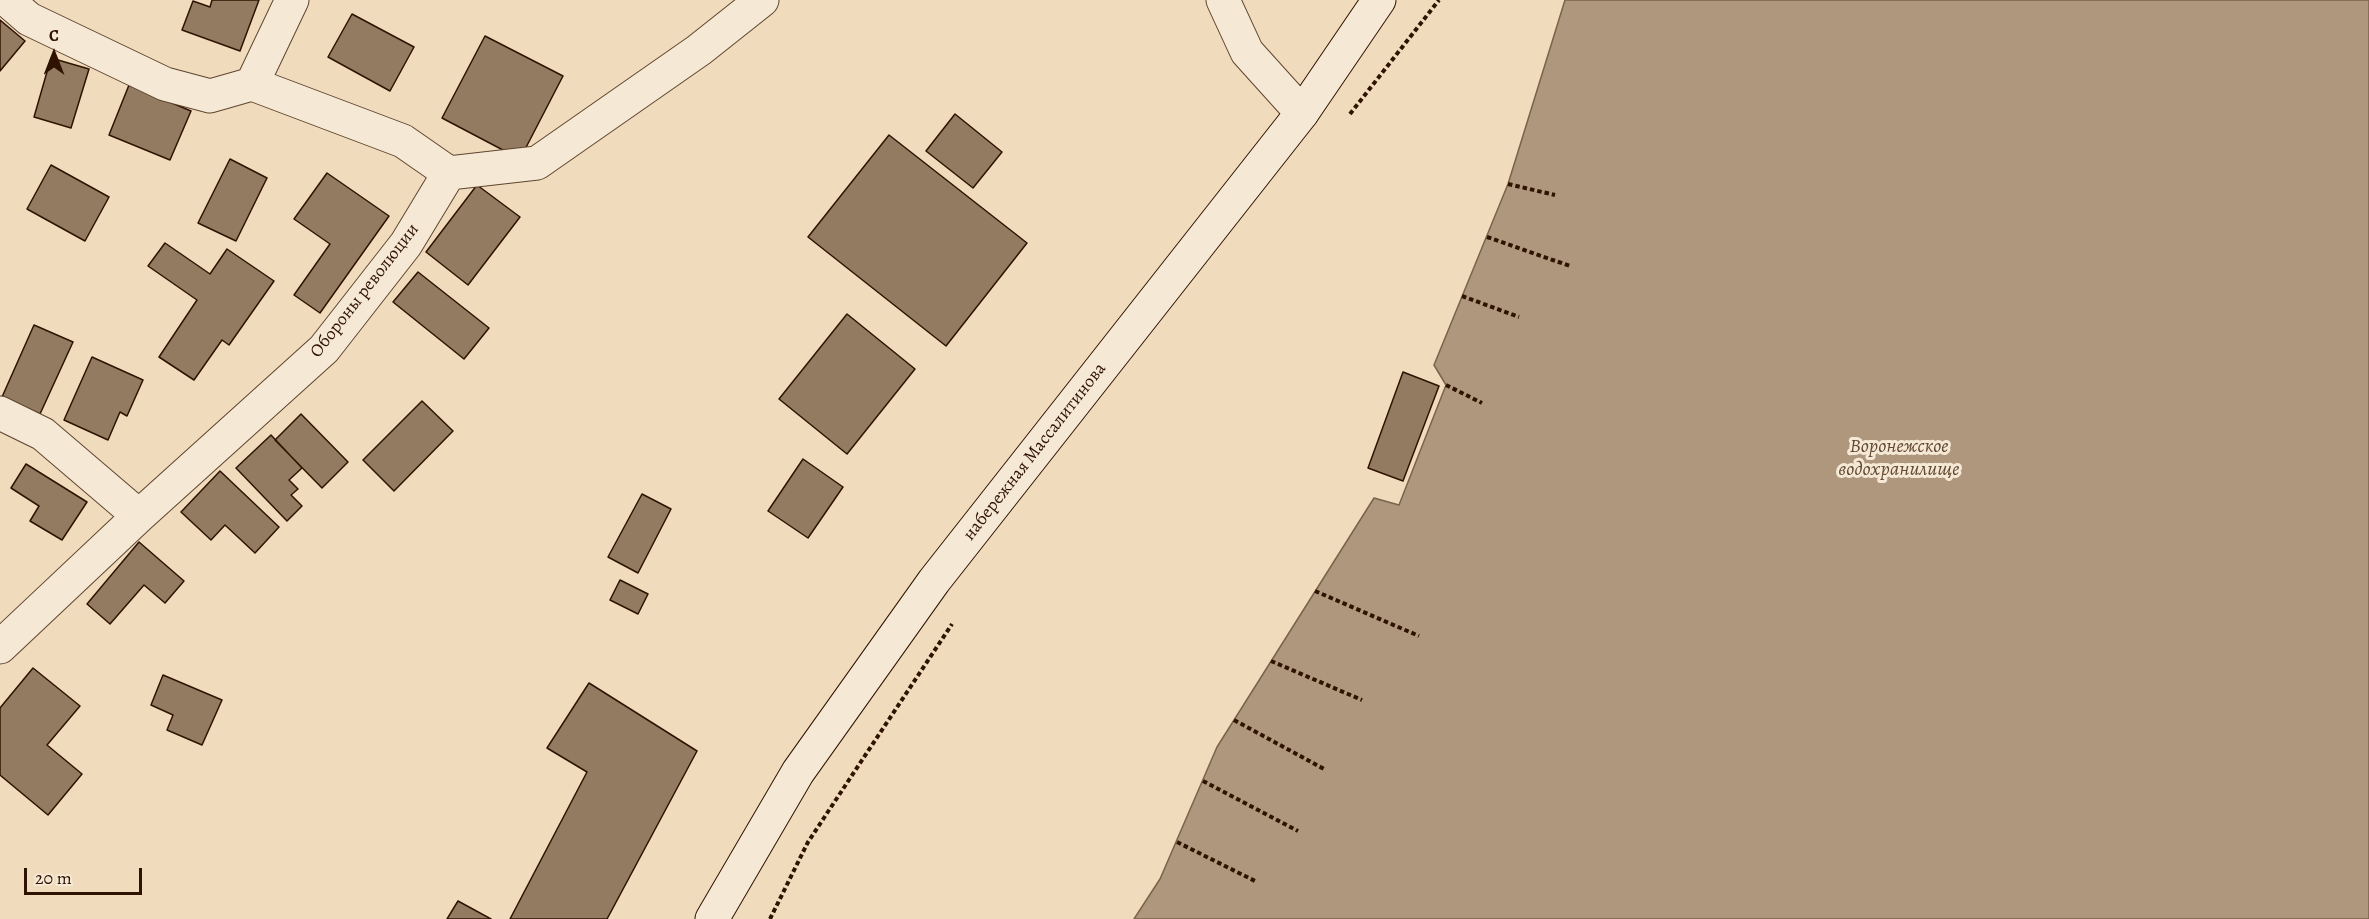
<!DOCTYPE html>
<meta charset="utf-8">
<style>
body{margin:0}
#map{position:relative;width:2369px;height:919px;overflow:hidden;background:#f0dbbd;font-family:Alegreya,serif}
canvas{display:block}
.north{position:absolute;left:24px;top:24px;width:60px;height:60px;-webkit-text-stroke:4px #f5e8d4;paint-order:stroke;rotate:0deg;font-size:16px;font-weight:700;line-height:24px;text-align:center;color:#2f1300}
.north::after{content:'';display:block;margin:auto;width:21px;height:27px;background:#2f1300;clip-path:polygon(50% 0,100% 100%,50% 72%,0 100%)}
.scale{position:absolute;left:24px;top:868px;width:118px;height:27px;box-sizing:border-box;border:3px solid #2f1300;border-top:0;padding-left:8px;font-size:18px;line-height:21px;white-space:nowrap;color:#2f1300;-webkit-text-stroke:4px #f5e8d4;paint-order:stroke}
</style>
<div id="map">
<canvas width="2369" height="919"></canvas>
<div class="north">С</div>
<div class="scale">20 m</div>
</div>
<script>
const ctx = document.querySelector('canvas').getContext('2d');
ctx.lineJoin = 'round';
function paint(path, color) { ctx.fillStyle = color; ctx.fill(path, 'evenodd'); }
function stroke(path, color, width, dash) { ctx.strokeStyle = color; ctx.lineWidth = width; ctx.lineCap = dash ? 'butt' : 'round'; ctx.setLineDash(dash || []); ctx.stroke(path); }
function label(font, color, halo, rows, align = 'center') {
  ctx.font = font + ' Alegreya,serif'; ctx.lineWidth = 6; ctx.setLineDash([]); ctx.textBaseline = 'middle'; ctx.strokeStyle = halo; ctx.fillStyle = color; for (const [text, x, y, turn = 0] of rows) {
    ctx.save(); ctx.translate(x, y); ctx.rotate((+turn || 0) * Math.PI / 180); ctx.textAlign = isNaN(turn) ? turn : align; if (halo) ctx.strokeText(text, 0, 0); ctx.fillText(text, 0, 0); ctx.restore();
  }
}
const water = new Path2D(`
 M1565 0H2369V919H1134L1160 879 1217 747 1374 498 1399 505 1446 385 1434 365 1508 184Z`);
const building = new Path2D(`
 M212 0H259L240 51 182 30 193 1 210 7Z
 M352 14 414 47 390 91 328 57Z
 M0 20 25 41 0 71Z
 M485 36 563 76 520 159 442 118Z
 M51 58 89 69 71 128 34 117Z
 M129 85 191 111 170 160 109 135Z
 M955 114 1002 152 973 188 926 151Z
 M889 135 1027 243 946 346 808 237Z
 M230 159 267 178 236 241 198 223Z
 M51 165 109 197 85 241 27 209Z
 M327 173 389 216 320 313 294 295 330 244 294 219Z
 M477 185 520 217 468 285 426 252Z
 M165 243 210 274 227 249 274 281 229 345 222 340 194 380 159 357 197 300 148 266Z
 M418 272 489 328 464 359 393 302Z
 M847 314 915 369 847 454 779 399Z
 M34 325 73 342 40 414 2 397Z
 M92 357 143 380 127 416 120 412 108 440 64 420Z
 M1403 372 1439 386 1403 481 1368 468Z
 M422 401 453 431 394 491 363 460Z
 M301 414 348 462 322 488 275 440Z
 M271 435 302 468 289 480 298 489 291 495 302 506 287 521 236 468Z
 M803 459 843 487 808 538 768 511Z
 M26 464 87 502 62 540 30 521 39 506 11 488Z
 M220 471 279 527 255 553 225 525 211 540 181 512Z
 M642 494 671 509 638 573 608 557Z
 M139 542 184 581 165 603 144 585 110 624 87 604Z
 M620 580 648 594 638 614 610 600Z
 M33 668 80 706 47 745 82 774 48 815 0 775V708Z
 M163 675 222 700 202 745 167 730 173 715 151 705Z
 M589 683 697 751 607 919H510L587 772 547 748Z
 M458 901 491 919H447Z`);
const path = new Path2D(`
 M1350 114 1439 0
 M1508 184 1555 195
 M1487 237 1570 266
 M1462 296 1519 317
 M1446 385 1482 403
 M1315 591 1419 636
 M1271 661 1362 700
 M1234 720 1324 769
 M1203 781 1298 831
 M1177 842 1257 882
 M770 919 808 842 952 624`);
const street = new Path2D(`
 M7 0 29 19 165 84 210 96 252 84 403 141 449 173
 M1223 0 1247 52 1302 113
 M252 84 292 0
 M0 413 43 434 139 516
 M0 647 139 516 324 349 406 244 449 173 537 163 699 50 762 0`);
const secondary = new Path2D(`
 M712 919 798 772 934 581 1302 113 1379 0`);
const streetNames = [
 ["Обороны революции",365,291,-52],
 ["набережная Массалитинова",1035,452,-52]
];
const waterNames = [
 ["Воронежское",1899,447],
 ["водохранилище",1899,470]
];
paint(water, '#ae977d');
stroke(water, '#7b624b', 1.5);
paint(building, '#937b62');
stroke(building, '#2f1300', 1.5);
stroke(street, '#5f452f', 35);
stroke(secondary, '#2f1300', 35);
stroke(path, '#2f1300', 4, [4.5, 3]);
stroke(street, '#f5e8d4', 33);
stroke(secondary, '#f5e8d4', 33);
label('18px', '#2f1300', '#f5e8d4', streetNames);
label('italic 20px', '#624832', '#f5e8d4', waterNames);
</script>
